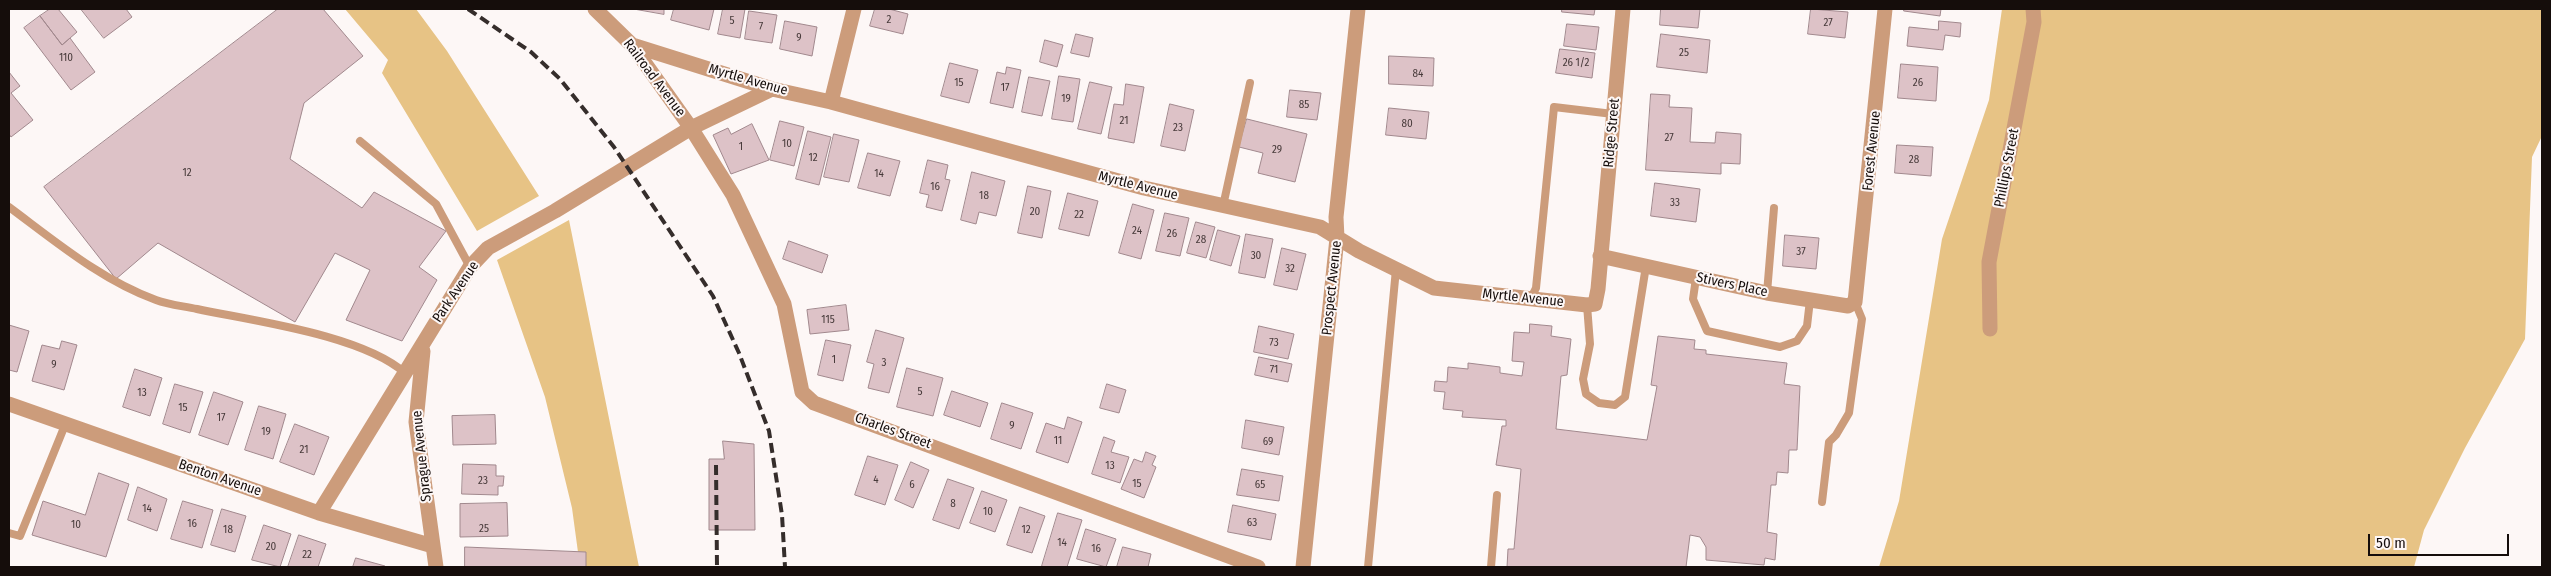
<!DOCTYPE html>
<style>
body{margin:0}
#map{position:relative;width:2551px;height:576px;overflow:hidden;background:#fdf7f6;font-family:"Fira Sans Condensed",sans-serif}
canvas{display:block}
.frame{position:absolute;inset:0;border:10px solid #150d0b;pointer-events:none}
.scale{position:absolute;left:2368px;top:534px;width:141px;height:22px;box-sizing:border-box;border:2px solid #150d0b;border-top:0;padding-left:6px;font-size:15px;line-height:18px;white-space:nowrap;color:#150d0b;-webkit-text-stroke:4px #fdf7f6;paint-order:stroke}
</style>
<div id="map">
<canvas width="2551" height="576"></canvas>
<div class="frame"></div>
<div class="scale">50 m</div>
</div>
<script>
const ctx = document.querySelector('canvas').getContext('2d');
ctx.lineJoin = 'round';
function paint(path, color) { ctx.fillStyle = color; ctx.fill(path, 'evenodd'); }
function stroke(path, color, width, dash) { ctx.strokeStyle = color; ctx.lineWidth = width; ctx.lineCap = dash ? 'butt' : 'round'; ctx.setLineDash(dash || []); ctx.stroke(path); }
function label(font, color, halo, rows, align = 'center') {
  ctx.font = font + ' "Fira Sans Condensed",sans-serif'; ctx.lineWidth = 4; ctx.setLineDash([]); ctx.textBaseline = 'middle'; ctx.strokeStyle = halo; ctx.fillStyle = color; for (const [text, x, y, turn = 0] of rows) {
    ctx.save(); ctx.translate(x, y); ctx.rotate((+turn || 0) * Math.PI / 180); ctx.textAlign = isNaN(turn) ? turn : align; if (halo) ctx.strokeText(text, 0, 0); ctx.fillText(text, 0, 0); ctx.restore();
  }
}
const green = new Path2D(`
 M345 9H416L447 51 539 196 477 231 382 73 388 60Z
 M2002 9H2542V136L2532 157 2525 339 2465 448 2424 530 2414 567H1879L1899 501 1942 239 1989 100Z
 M569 220 639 567H580L572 508 545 397 497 260Z`);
const building = new Path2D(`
 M50 9H58L77 32 62 45 40 16Z
 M81 9H126L132 17 104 38Z
 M278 9H323L363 56 304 103 290 159 362 208 374 192 446 231 419 267 437 280 402 341 346 320 370 270 335 253 295 322 158 243 116 279 44 187Z
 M634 9H664V14Z
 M674 9H714L709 30 671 20Z
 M723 9H745L740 38 718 34Z
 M875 9H889L908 14 903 34 870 26Z
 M1562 9H1595L1594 15 1562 12Z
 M1661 9H1700L1698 28 1660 25Z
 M1811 9 1848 12 1845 38 1808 34Z
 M1904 9H1941L1940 16 1904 11Z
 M749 11 777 15 772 43 745 39Z
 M40 16 62 45 70 38 95 72 71 90 24 28Z
 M785 21 817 27 812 56 780 49Z
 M1939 21 1961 23 1960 37 1945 35 1943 50 1907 46 1909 27 1938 30Z
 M1567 24 1599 27 1596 50 1564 46Z
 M1076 34 1093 38 1089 57 1071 53Z
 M1661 34 1710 40 1707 73 1657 67Z
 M1045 40 1063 45 1057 67 1040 62Z
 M1560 49 1595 53 1592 78 1556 73Z
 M1389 56 1434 58 1433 86 1389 84Z
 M950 63 978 70 969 103 941 96Z
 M1901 64 1938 67 1936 101 1898 98Z
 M1007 67 1021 70 1013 108 990 103 997 72 1005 74Z
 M9 72 20 86 11 93 33 120 11 137 9 134Z
 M1059 76 1080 79 1073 122 1052 119Z
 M1029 77 1050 81 1042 116 1022 112Z
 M1090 82 1112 87 1101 134 1078 129Z
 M1126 84 1144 87 1134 143 1108 138 1114 104 1123 105Z
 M1290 90 1321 93 1317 120 1287 117Z
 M1651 94 1670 95 1669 107 1692 108 1690 142 1715 143 1716 132 1741 134 1740 164 1721 163V174L1646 170Z
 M1170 104 1194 110 1185 151 1161 146Z
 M1389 108 1429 112 1426 139 1386 135Z
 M1247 119 1307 134 1295 182 1258 173 1263 153 1239 147Z
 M780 121 804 127 794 166 770 160Z
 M752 124 769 160 731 174 713 135 728 128 731 134Z
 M808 131 831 137 819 185 796 179Z
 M834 134 859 140 849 182 824 177Z
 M1897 145 1933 147 1931 176 1895 173Z
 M868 153 900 161 890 196 858 188Z
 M928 160 948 165 945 179 950 180 942 211 926 207 929 195 920 193Z
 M972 172 1005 181 996 216 979 212 976 224 961 220Z
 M1655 183 1700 189 1696 222 1651 216Z
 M1028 186 1051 191 1042 238 1018 233Z
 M1068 193 1098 201 1089 236 1059 229Z
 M1133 204 1154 210 1141 259 1119 253Z
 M1165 213 1189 218 1180 256 1156 251Z
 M1196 222 1215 227 1206 258 1187 253Z
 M1218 230 1240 236 1231 266 1210 260Z
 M1246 234 1273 239 1265 278 1239 273Z
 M1785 235 1819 238 1816 269 1783 266Z
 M789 241 828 255 822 273 783 259Z
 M1282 248 1306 254 1297 290 1274 285Z
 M846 305 849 330 810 334 807 310Z
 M1530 324 1552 326 1551 336 1571 339 1567 375 1561 376 1556 429 1647 440 1657 386 1651 385 1658 336 1695 340 1694 349 1706 350V354L1787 363 1784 384 1800 386 1797 450H1789L1788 473 1777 472 1776 485H1771L1767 532 1777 534 1775 560 1765 558 1764 565 1706 560V547L1700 537 1690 535 1686 567H1507L1508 549H1514L1521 469 1496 465 1502 426H1506V420L1462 417 1463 411 1443 409 1445 392 1434 391 1435 381 1447 382 1448 367 1468 369V363L1500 367V373L1522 376 1524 362 1512 361 1514 332 1529 333Z
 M9 325 29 331 17 372 9 370Z
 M1259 326 1294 334 1288 359 1254 352Z
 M876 330 904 338 889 393 868 388 874 364 867 362Z
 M826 340 851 345 843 381 818 375Z
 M62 341 77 345 64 390 32 381 42 345 59 349Z
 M1259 357 1292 364 1288 382 1255 375Z
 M907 368 943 378 933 416 897 407Z
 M135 369 162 378 150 416 123 407Z
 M175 384 203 392 190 433 163 424Z
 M1107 384 1126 390 1119 413 1100 408Z
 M952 391 988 403 980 427 944 415Z
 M214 392 243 402 228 445 199 435Z
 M1002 403 1033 413 1021 449 991 439Z
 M259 406 286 414 273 459 245 450Z
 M495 415 496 444 453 445 452 416Z
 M1068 417 1082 422 1068 463 1036 452 1046 423 1064 429Z
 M1246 420 1284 427 1279 455 1242 448Z
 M295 424 329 437 314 475 280 462Z
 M1104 437 1115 441 1111 452 1129 457 1120 483 1092 474Z
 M723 441 754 444 755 530H709V459H724Z
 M1146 452 1156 456 1152 465 1156 467 1144 498 1121 489 1134 459 1142 462Z
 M868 456 898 465 885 505 855 495Z
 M911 462 929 470 913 508 895 500Z
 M463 464 496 465V476H504L503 486H498V495L462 494Z
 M1242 469 1283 476 1279 501 1237 495Z
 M99 473 129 484 106 557 32 535 43 501 85 515Z
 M948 479 974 488 959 529 933 520Z
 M138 487 167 499 157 531 128 520Z
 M982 491 1007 500 995 532 970 523Z
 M183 501 213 510 202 548 171 539Z
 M507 503 508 536 460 537V504Z
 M1233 505 1276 514 1271 540 1228 532Z
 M1020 507 1045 516 1032 553 1007 545Z
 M222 509 246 516 235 552 211 545Z
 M1058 513 1082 520 1067 567H1044L1042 566Z
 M264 525 291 534 280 567 252 560Z
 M1086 529 1116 539 1106 567 1077 559Z
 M299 535 326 544 318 567H288Z
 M465 547 586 552V567H465Z
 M1123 547 1151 554 1148 567H1117Z
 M356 558 385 566 384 567H353Z`);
const service = new Path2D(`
 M360 141 436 204 470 267
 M1223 206 1250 83
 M9 207C55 241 101 280 156 300 169 305 184 306 197 309 254 321 362 335 405 373
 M1696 278 1693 299 1707 331 1780 347 1797 341 1807 326 1810 300
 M1767 293 1774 208
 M1531 298 1536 288 1554 107 1613 114
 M1587 305 1590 344 1583 379 1586 394 1599 403 1615 405 1625 397 1646 266
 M1822 502 1829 442 1836 435 1849 413 1862 319 1855 302
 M9 533 20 536 65 425
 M1368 567 1396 269
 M1491 567 1497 495`);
const minor = new Path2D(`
 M595 9 632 45 691 128 733 195 784 304 802 392 814 403 1258 567
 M632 45 772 89 831 102 1144 188 1320 227 1359 251 1434 288 1587 305 1595 304 1598 289 1623 9
 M831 102 854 9
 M1600 256 1767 293 1848 306 1855 302 1885 9
 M1990 329 1989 262 2034 22 2033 9
 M423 351 416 422 436 567
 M9 404 319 513 433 546
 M319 513 470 267 488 248 555 211 691 128 772 89
 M1303 567 1337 238 1336 217 1358 9`);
const rail = new Path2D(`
 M468 9 531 52 560 79 614 147 713 296 739 353 769 431 782 515 785 567
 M716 465 717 567`);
const numberNames = [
 ["2",889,20],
 ["5",732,21],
 ["27",1828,23],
 ["7",761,27],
 ["9",799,38],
 ["25",1684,53],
 ["110",66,58],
 ["26 1/2",1576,63],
 ["84",1418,74],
 ["15",959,83],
 ["26",1918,83],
 ["17",1005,88],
 ["19",1066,99],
 ["85",1304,105],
 ["21",1124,121],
 ["80",1407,124],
 ["23",1178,128],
 ["27",1669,138],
 ["10",787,144],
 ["1",741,147],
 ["29",1277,150],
 ["12",813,158],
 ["28",1914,160],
 ["12",187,173],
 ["14",879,174],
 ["16",935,187],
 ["18",984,196],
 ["33",1675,203],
 ["20",1035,212],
 ["22",1079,215],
 ["24",1137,231],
 ["26",1172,234],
 ["28",1201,240],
 ["37",1801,252],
 ["30",1256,256],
 ["32",1290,269],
 ["115",828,320],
 ["73",1274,343],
 ["1",834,360],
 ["3",884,363],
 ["9",54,365],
 ["71",1274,370],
 ["5",920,392],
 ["13",142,393],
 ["15",183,408],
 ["17",221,418],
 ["9",1012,426],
 ["19",266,432],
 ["11",1058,441],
 ["69",1268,442],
 ["21",304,450],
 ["13",1110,466],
 ["4",876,480],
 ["23",483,481],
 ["15",1137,484],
 ["6",912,485],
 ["65",1260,485],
 ["8",953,504],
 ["14",147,509],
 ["10",988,512],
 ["63",1252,523],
 ["16",192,524],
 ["10",76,525],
 ["25",484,529],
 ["18",228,530],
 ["12",1026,530],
 ["14",1062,543],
 ["20",271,547],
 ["16",1096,549],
 ["22",307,555]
];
const streetNames = [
 ["Railroad Avenue",654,78,53],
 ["Myrtle Avenue",748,80,16],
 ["Ridge Street",1612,133,-85],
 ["Forest Avenue",1872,151,-84],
 ["Phillips Street",2007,168,-79],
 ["Myrtle Avenue",1138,186,14],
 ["Stivers Place",1732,285,12],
 ["Prospect Avenue",1332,288,-84],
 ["Park Avenue",456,292,-56],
 ["Myrtle Avenue",1523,298,6],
 ["Charles Street",893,431,20],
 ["Sprague Avenue",422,456,-96],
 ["Benton Avenue",220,478,19]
];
paint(green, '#e7c385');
paint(building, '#ddc2c7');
stroke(building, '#a1888d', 1);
stroke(service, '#cc9c7b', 8);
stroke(minor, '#cc9c7b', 15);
stroke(rail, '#352d2b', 4, [10, 5]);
label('11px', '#473a3a', null, numberNames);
label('14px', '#150d0b', '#fdf7f6', streetNames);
</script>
